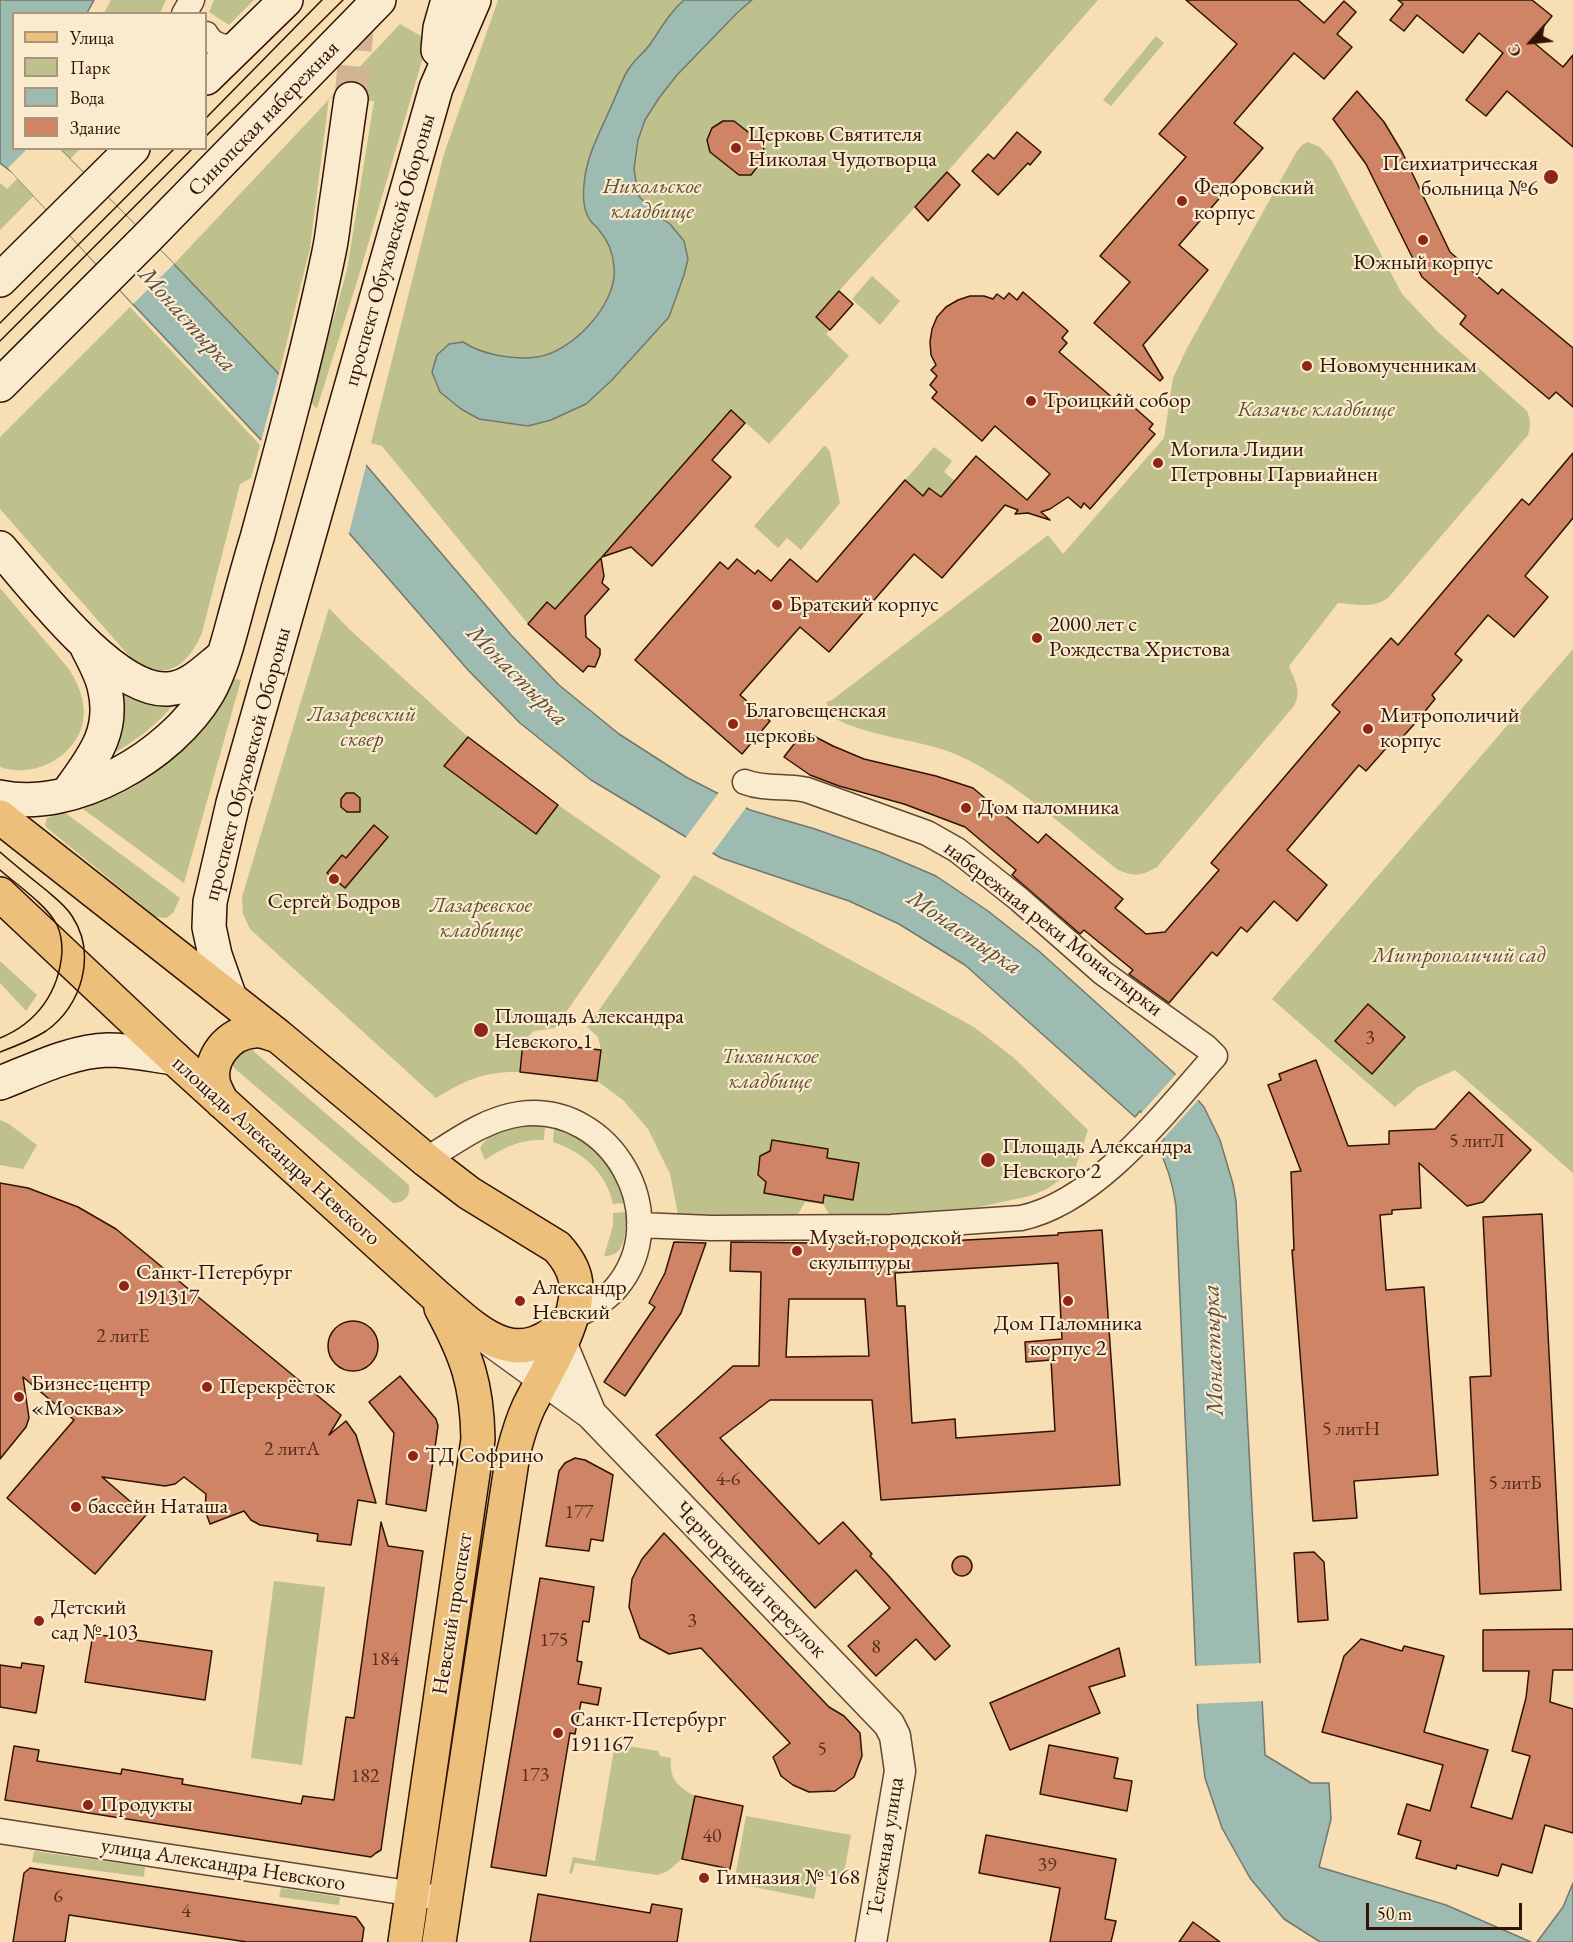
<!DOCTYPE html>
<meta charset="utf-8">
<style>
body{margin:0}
#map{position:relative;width:1573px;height:1942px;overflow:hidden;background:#f8deb3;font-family:"EB Garamond",serif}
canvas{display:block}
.legend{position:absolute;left:12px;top:12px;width:195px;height:138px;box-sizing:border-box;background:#faeace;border:2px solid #a9947e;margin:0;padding:8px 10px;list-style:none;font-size:18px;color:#301305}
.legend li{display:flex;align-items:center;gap:12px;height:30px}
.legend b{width:30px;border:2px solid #a9947e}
.north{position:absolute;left:1501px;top:12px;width:60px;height:60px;-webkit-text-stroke:4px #faeace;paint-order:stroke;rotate:243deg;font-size:16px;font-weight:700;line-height:24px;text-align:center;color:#301305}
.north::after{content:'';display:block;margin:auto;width:21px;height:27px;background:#301305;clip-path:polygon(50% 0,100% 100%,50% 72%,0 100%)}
.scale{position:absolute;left:1366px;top:1903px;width:156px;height:27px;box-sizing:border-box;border:3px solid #301305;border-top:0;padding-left:8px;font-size:18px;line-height:21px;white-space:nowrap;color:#301305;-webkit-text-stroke:4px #faeace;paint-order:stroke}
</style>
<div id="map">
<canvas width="1573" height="1942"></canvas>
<ul class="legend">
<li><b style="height:8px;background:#ecbf7a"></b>Улица</li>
<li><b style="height:16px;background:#bec18c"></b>Парк</li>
<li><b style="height:16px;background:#9ebbb2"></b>Вода</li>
<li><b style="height:16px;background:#cf8465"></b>Здание</li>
</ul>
<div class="north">С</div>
<div class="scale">50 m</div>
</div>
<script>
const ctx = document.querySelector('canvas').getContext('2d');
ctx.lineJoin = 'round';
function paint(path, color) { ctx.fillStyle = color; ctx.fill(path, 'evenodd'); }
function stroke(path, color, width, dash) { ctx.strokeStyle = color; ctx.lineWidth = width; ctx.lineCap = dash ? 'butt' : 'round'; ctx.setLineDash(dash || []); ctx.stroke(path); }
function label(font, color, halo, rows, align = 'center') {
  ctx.font = font + ' "EB Garamond",serif'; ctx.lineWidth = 4.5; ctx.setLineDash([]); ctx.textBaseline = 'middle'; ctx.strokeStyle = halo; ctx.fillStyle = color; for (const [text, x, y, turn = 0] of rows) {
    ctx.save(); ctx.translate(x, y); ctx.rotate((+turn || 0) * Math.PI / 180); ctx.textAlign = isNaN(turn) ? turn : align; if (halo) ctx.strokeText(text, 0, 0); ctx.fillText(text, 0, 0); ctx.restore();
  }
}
const green = new Path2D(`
 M111 0H166L160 13H104Z
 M214 0H254L229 25 209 12Z
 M498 0H1098L947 172 816 316 830 330 826 334 849 356 769 444 732 410 555 609 528 624 382 446 371 443 444 154Z
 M400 24 428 40 359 275 311 427 304 425 347 270 374 101 329 98 310 248 279 374 174 264Z
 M1156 36 1164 43 1111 106 1103 100Z
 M1308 142 1320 147 1332 161 1402 294 1437 331 1527 411C1531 421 1531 426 1528 435L1388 598C1372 609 1356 604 1338 603L1289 666C1295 682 1302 690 1294 706L1157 867C1141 876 1136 877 1118 870 1067 830 1005 772 945 750 917 741 888 738 861 729 852 726 842 723 835 718 831 714 828 707 826 702L832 700 1048 535 1063 554 1164 438 1173 378 1187 348 1297 151 1302 145Z
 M47 149H80L0 230V183L7 189Z
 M872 276 900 301 880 325 852 299Z
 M130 307 260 445 251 478 240 484 202 633C187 667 164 684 130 657L0 509V437Z
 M824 446H826L830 452 840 503 801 550 787 538 778 548 754 526Z
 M934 447 952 461 944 472 955 481 941 497 930 488 923 496 905 480Z
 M0 588 69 669C75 679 81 691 83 703 91 748 40 781 0 767Z
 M329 608 349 629 468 737 558 805 661 876 555 1028 534 1031 523 1041 520 1072C484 1071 466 1080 436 1098L250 929 243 914 242 897ZM346 793H354L360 798V806L355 812H347L341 807V799ZM342 855 360 870 327 873V872Z
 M1573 649V1173L1455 1070 1418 1087 1395 1107 1272 999Z
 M234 679 241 680 184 883 83 809C96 804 109 799 122 793 173 768 207 728 234 679Z
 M117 690 138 699 174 704C153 729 133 742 106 758Z
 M64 812 180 898 173 913 166 918 156 917 47 828 45 825 47 818Z
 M694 875 974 1027 1014 1058 1088 1130 1075 1169 1047 1189 1030 1196 979 1207 890 1214H829L823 1204 805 1202 797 1216 678 1214 670 1174 648 1129 623 1100 597 1081 601 1050 598 1037 587 1027Z
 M0 961 37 995 26 1011 0 983Z
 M241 1047 251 1049 409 1185C411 1196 404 1203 393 1203L234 1068 231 1060Z
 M0 1120 9 1124 37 1145 23 1169 0 1165Z
 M529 1126H545L544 1140C521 1139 504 1147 485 1160L480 1148C489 1131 512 1129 529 1126Z
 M554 1128C581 1137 608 1152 619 1180 622 1187 623 1195 625 1203L613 1204C606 1172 583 1152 553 1142Z
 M626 1212C626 1229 627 1257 604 1256L613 1226V1213Z
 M274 1581 325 1587 302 1765 251 1758Z
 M615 1744 658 1751 660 1756 671 1758C669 1779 678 1787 695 1796L682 1859 668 1871 658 1875 575 1863 572 1874 569 1873 573 1857 595 1861Z
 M746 1816 851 1835 843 1879 819 1875 814 1899 734 1883Z
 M34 1851 145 1867 144 1877 32 1862Z
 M281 1888 340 1897 339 1905 279 1897Z`);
const water = new Path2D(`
 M0 0H94L87 13 14 14V148L60 149 169 259 366 465 511 635 559 685 619 734 686 777 750 810 815 829 880 852 936 876 988 911 1040 952 1173 1072 1204 1107 1220 1140 1233 1184 1236 1201 1265 1755 1311 1783H1329L1331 1819 1319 1867 1446 1905 1531 1942H1320L1284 1919 1250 1878 1222 1828 1205 1778 1198 1719 1176 1206C1173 1185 1168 1166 1157 1146L1164 1139 1140 1111 1135 1117 965 965 899 924 849 901 721 858 591 780 520 723 468 670 349 533 128 299 13 173 0 163Z
 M684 0H752L737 13 677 75 659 98 645 120 638 140 634 169 638 195 653 212 670 224 684 241 688 259 684 275 669 317 611 381 586 404 551 420 528 426 479 419 461 409 440 392 432 372 437 355 449 344 463 342C483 355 513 360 537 357 572 352 618 304 614 267 613 254 608 240 599 230 597 226 592 224 590 220 582 209 583 189 585 176 589 150 604 124 614 100 619 89 623 76 630 67 636 58 645 52 651 43 661 28 670 12 684 0Z
 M1573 1883V1942H1537L1563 1907Z`);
const pier = new Path2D(`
 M27 149H60L174 264 133 304 8 168Z
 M280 370 367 462 348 537 260 445Z
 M720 791 748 805 711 855 684 840Z
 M1178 1072 1200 1098 1155 1148V1145L1160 1139 1140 1116 1135 1120Z
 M1263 1663 1265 1701 1194 1704 1193 1666Z`);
const building = new Path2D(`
 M1186 0H1298L1324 23 1344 1 1356 12 1337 34 1352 47 1324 79 1294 53 1234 123 1263 148 1179 245 1208 270 1143 345 1163 378 1160 381 1094 323 1130 282 1100 256 1186 157 1159 134 1237 44Z
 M1398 0H1532L1552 16 1532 41 1563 67 1573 55V147L1507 91 1486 116 1466 100 1503 53 1479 33 1463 53 1417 15 1404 31 1390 20 1403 4Z
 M1357 91 1384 122 1402 152 1450 252 1498 294 1502 289 1573 348V407L1556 392 1549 399 1460 324 1466 316 1422 277 1366 164 1333 119Z
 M723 121H734L762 143 766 156 751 175H739L710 152 707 140 712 128Z
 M1017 132 1041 152 1030 165 1028 163 998 195 972 171 988 154 994 159Z
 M947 172 960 185 928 221 915 207Z
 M839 291 853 304 830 330 816 317Z
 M1023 292 1068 331 1062 338 1067 343 1059 352 1114 399 1119 394 1153 424 1149 429 1155 434 1090 509 1084 503 1081 508 1068 497 1050 509 1041 512 1050 520 1028 513 1015 514 1018 510 1005 505 942 578 914 554 829 652 800 627 740 695 770 721 742 754 635 660 720 562 728 569 737 559 755 574 758 570 771 581 790 559 817 582 905 480 923 496 929 488 941 497 976 456 1027 500 1050 474 995 426 982 441 932 398 937 392 930 385 937 376 931 370 936 365 931 355 930 342 932 329 937 317 946 307 958 300 970 296H984L993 299 997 294 1004 299 1009 293 1017 300Z
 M731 410 745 423 712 460 731 477 652 566 631 547 602 557Z
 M1573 453V518L1525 576 1548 597 1514 637 1488 615 1455 654 1462 660 1432 695 1435 699 1417 721 1400 740 1396 737 1366 771 1359 765 1287 850 1327 885 1297 921 1274 901 1247 932 1241 927 1217 956 1212 952 1169 1003 1129 974 1133 970 1084 930 1080 934 1012 875 1016 870 965 827 904 804 839 786 810 775 784 757 804 731 833 746 864 759 936 776 973 788 1038 843 1046 834 1123 899 1115 908 1146 934 1165 932 1219 870 1211 863 1340 712 1332 705 1391 638 1398 645 1522 499 1529 505Z
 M601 558 604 576 602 583 609 589 585 616 586 637 600 649V655L595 667 588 666 583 672 528 624 547 602 555 609Z
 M468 737 558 805 536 834 444 766Z
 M346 793H354L360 798V812H347L341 807V799Z
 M374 825 388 837 345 888 327 873 342 855 346 858Z
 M1368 1004 1405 1037 1372 1074 1335 1041Z
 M523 1041 601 1050 597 1081 520 1072Z
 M1316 1060 1348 1146 1389 1144V1131L1435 1129 1469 1092 1531 1150 1483 1202 1467 1206 1419 1163 1421 1208 1392 1210V1214L1380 1215 1386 1290 1424 1287 1438 1475 1354 1481 1357 1518 1313 1521 1292 1250H1294L1291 1172 1301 1171 1268 1085 1281 1080 1279 1074Z
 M772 1140 828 1149 827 1158 859 1163 853 1200 824 1195 823 1203 764 1193 766 1182 758 1175 760 1156 770 1151Z
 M0 1183 28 1188 78 1207 116 1229 341 1415 329 1435 346 1421 356 1435 376 1503 358 1500 351 1545 317 1541 318 1534 260 1525 251 1520 244 1511 210 1524 205 1510 206 1494 184 1477 175 1484 165 1486 102 1477 146 1515 95 1574 7 1498 74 1420 23 1377 29 1418 26 1427 0 1459Z
 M1542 1214 1561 1590 1480 1594 1470 1377 1491 1376 1483 1217Z
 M1102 1230 1120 1485 881 1500 872 1400H770L720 1438 819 1544 843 1522 872 1554 870 1556 887 1574 950 1646 935 1660 916 1639 876 1676 848 1646 890 1608 856 1570 815 1608 656 1435 733 1366H759L761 1272 730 1271 731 1242 893 1244 1058 1235V1233ZM1058 1263 1062 1339 1025 1342 1026 1362 1051 1360 1055 1431 956 1438 955 1419 912 1423 905 1306H897L895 1273ZM789 1299H865L869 1356 786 1357Z
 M674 1242 706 1243 681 1313 625 1396 604 1382 655 1307 649 1303 665 1273Z
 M328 1346a25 25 0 1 1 50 0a25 25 0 1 1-50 0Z
 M400 1376 436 1419 438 1426 426 1511 386 1504 394 1433 369 1402Z
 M575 1458 585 1460 613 1475 603 1541 591 1539 589 1551 546 1546 559 1471 565 1463Z
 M381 1522 388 1546 423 1551 381 1850 376 1853 371 1857 5 1800 14 1746 39 1750 37 1761 121 1774 122 1769 175 1778 183 1779 182 1784 301 1804 303 1796 334 1800 346 1717 354 1718Z
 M664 1533 829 1707 844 1716 860 1733 862 1756 854 1777 835 1791 809 1792 793 1785 781 1776 773 1757 790 1743 701 1648 669 1654 640 1638 629 1607 632 1579 642 1559Z
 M1314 1552 1324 1562 1328 1620 1298 1622 1294 1553Z
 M952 1566a10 10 0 1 1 20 0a10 10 0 1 1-20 0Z
 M540 1578 594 1587 589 1622 583 1621 577 1661 582 1662 578 1684 601 1688 598 1705 581 1702 575 1734 570 1733 546 1876 491 1867Z
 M1573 1629V1670H1553L1550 1702 1573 1709V1833L1545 1825 1532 1873 1502 1864 1498 1876 1457 1865 1456 1869 1416 1858 1421 1841 1398 1834 1407 1804 1430 1811 1443 1765 1322 1732 1344 1656 1361 1639 1402 1651 1404 1646 1444 1656 1424 1732 1488 1750 1471 1807 1512 1819 1530 1756 1512 1751 1526 1698 1529 1671H1483V1630Z
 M93 1634 212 1651 205 1700 85 1682Z
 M1119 1648 1125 1676 1089 1687 1100 1713 1010 1750 990 1703Z
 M22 1663 44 1666 36 1713 0 1707V1665L21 1668Z
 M1049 1745 1118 1758 1114 1778 1132 1781 1127 1811 1040 1794Z
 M695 1796 743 1806 730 1869 682 1859Z
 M986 1835 1116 1859 1105 1919 1116 1921 1111 1942H1050L1060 1888 979 1873Z
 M30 1868 356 1917 364 1928 362 1942H247L69 1915 65 1942H13L24 1873Z
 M538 1894 650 1913 652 1904 682 1909 677 1942H530Z
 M1193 1922 1220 1942H1179Z`);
const secondaryTunnel = new Path2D(`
 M351 99 359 5`);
const minor = new Path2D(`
 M184 14 192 0
 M206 34C212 46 224 47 237 48
 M426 1160C456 1141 485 1119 520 1114 612 1102 676 1217 616 1288 604 1302 587 1310 571 1318
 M639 1225 711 1228 891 1227 1021 1218C1097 1202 1165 1112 1215 1056L1206 1047 1103 973 1020 900 957 850 927 833 807 790C786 785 766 790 745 782
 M0 1831 428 1896`);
const tertiary = new Path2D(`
 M485 1337 591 1414 889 1724 895 1736 900 1771 871 1942
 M561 1342 591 1414`);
const secondary = new Path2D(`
 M438 50 440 28 448 0
 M206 78 286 0
 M0 280 133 148
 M0 385 148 237 379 0
 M0 548C34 587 114 693 168 689 189 688 206 670 222 657
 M67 794C92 759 116 732 104 686 101 673 93 659 87 647
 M0 797C73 813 171 756 208 693 221 670 228 642 235 616 242 590 249 564 257 538 283 443 309 348 329 252 333 234 334 216 337 198 342 165 346 132 351 99
 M230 998 215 955 209 927 210 902 233 803 436 88 474 0
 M0 1083C34 1070 71 1051 108 1050 130 1050 152 1055 174 1058`);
const primary = new Path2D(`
 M0 817 278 1036 426 1160 469 1193 557 1247C567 1258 576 1271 576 1287 578 1323 545 1374 529 1406 522 1421 517 1438 513 1454L439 1942
 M0 894 174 1058 434 1294C478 1332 517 1375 569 1319
 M222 1102C219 1096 216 1091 214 1085 207 1059 229 1032 255 1031 263 1030 270 1034 278 1036
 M405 1942 478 1439C477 1384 467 1356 441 1308`);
const tram = new Path2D(`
 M206 118 322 0
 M206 136 343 0
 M0 323 175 148
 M0 341 193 148
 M0 852C15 865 31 878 46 890 55 898 66 906 72 916 97 954 82 1006 46 1031 32 1040 16 1046 0 1052
 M0 870C17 885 47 905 57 925 61 933 62 943 62 952 59 992 37 1023 0 1038`);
const markers = [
 [736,148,6,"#8f2418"],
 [1551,177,8,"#8f2418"],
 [1182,201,6,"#8f2418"],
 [1423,240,6,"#8f2418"],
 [1307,366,6,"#8f2418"],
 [1031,401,6,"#8f2418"],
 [1158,463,6,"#8f2418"],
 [777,605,6,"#8f2418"],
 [1037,638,6,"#8f2418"],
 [733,724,6,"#8f2418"],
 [1368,729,6,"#8f2418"],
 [966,808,6,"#8f2418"],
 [334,879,6,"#8f2418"],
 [481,1030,8,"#8f2418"],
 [988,1160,8,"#8f2418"],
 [797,1251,6,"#8f2418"],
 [124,1286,6,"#8f2418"],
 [520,1301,6,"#8f2418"],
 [1068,1301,6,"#8f2418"],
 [207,1387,6,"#8f2418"],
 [19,1397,6,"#8f2418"],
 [413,1456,6,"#8f2418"],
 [76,1507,6,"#8f2418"],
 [39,1621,6,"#8f2418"],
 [558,1733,6,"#8f2418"],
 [88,1805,6,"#8f2418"],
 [704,1878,6,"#8f2418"]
];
const numberNames = [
 ["3",1370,1039],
 ["5 литЛ",1477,1142],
 ["2 литЕ",123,1337],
 ["5 литН",1351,1430],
 ["2 литА",292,1450],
 ["4-6",728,1480],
 ["5 литБ",1515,1484],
 ["177",579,1513],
 ["3",692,1622],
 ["175",554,1641],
 ["8",876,1648],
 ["184",385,1660],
 ["5",822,1750],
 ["173",535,1776],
 ["182",365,1777],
 ["40",712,1837],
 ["39",1047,1866],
 ["6",58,1897],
 ["4",186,1912]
];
const streetNames = [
 ["Синопская набережная",264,119,-46],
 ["проспект Обуховской Обороны",390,250,-74],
 ["проспект Обуховской Обороны",248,764,-75],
 ["набережная реки Монастырки",1053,929,38],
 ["площадь Александра Невского",276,1151,42],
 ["Чернорецкий переулок",750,1580,46],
 ["Невский проспект",453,1614,-81],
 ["Тележная улица",886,1847,-81],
 ["улица Александра Невского",223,1865,9]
];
const poiNames = [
 ["Церковь Святителя",748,135],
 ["Николая Чудотворца",748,160],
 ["Психиатрическая",1538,164,"right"],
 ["больница №6",1538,189,"right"],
 ["Федоровский",1194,188],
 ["корпус",1194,213],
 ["Южный корпус",1423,263,"center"],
 ["Новомученникам",1319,366],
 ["Троицкий собор",1043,401],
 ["Могила Лидии",1170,450],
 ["Петровны Парвиайнен",1170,475],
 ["Братский корпус",789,605],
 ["2000 лет с",1049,625],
 ["Рождества Христова",1049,650],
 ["Благовещенская",745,711],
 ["церковь",745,736],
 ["Митрополичий",1380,716],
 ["корпус",1380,741],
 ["Дом паломника",978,808],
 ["Сергей Бодров",334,902,"center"],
 ["Площадь Александра",494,1017],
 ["Невского 1",494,1042],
 ["Площадь Александра",1002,1147],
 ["Невского 2",1002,1172],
 ["Музей городской",809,1238],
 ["скульптуры",809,1263],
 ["Санкт-Петербург",136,1273],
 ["191317",136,1298],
 ["Александр",532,1288],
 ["Невский",532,1313],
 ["Дом Паломника",1068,1324,"center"],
 ["корпус 2",1068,1349,"center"],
 ["Бизнес-центр",31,1384],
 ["«Москва»",31,1409],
 ["Перекрёсток",219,1387],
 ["ТД Софрино",425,1456],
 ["бассейн Наташа",88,1507],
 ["Детский",51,1608],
 ["сад № 103",51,1633],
 ["Санкт-Петербург",570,1720],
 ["191167",570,1745],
 ["Продукты",100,1805],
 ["Гимназия № 168",716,1878]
];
const parkNames = [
 ["Никольское",652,187],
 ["кладбище",652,212],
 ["Казачье кладбище",1316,410],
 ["Лазаревский",362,715],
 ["сквер",362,740],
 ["Лазаревское",481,906],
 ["кладбище",481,931],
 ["Митрополичий сад",1459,956],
 ["Тихвинское",770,1057],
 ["кладбище",770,1082]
];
const waterNames = [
 ["Монастырка",187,320,48],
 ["Монастырка",517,676,45],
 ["Монастырка",964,933,34],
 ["Монастырка",1214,1350,-92]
];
paint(green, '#bec18c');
paint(water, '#9ebbb2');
stroke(water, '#72786d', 1.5);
paint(pier, '#f8deb3');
paint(building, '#cf8465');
stroke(building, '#301305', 1.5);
stroke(secondaryTunnel, '#d0b590', 33, [33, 16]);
stroke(minor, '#624630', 27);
stroke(tertiary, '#624630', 33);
stroke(secondary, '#301305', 36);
stroke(primary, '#301305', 36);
stroke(minor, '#faeace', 24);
stroke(tertiary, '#faeace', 30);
stroke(secondary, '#faeace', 33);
stroke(primary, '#ecbf7a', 33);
stroke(tram, '#301305', 1.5);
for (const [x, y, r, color] of markers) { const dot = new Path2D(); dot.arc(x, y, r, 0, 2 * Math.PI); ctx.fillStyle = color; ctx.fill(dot); stroke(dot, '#faeace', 2); }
label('20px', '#582f1d', null, numberNames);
label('22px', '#301305', '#faeace', streetNames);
label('22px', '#301305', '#faeace', poiNames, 'left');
label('italic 22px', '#625034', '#faeace', parkNames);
label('italic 24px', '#564e42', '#faeace', waterNames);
</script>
